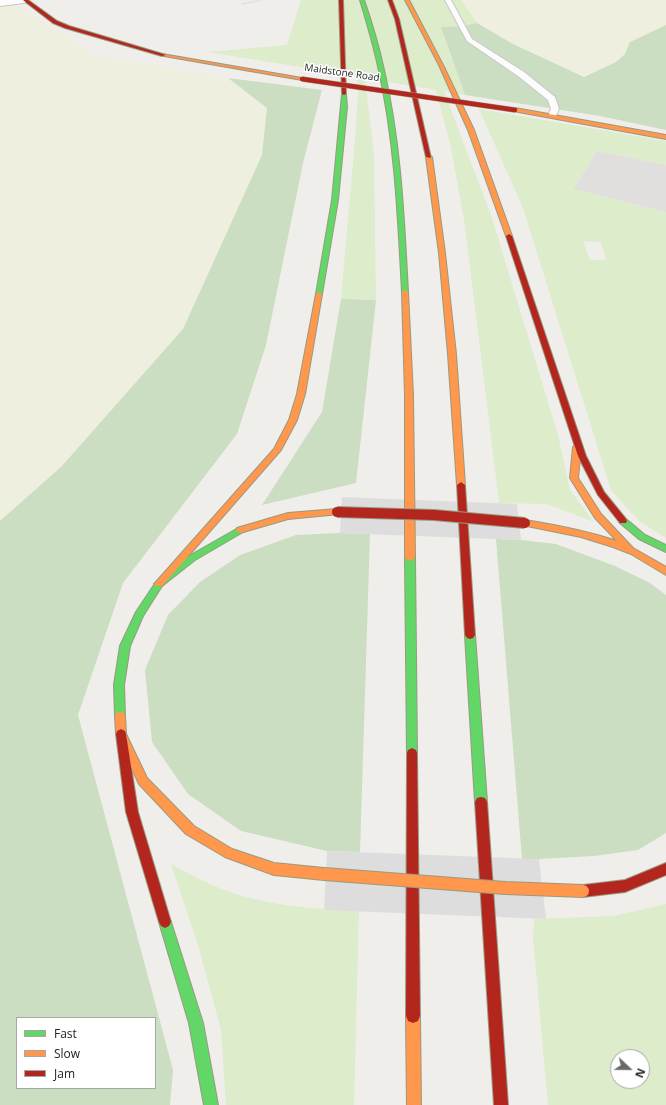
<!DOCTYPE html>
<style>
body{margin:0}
#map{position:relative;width:666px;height:1105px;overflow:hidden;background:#f0eeeb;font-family:"Open Sans",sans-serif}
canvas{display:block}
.legend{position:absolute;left:16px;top:1017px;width:140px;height:72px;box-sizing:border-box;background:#fff;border:1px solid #a7a7a7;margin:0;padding:5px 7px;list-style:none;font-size:12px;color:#222}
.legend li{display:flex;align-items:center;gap:8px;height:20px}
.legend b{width:20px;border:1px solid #a7a7a7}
.north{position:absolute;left:610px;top:1049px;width:40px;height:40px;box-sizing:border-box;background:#fff;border:1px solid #a7a7a7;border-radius:50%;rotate:112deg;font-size:11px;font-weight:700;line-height:16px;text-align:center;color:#222}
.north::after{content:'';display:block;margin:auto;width:14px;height:18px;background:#6a6968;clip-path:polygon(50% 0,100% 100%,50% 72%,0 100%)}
</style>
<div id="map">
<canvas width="666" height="1105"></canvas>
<ul class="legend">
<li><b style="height:5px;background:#63d668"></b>Fast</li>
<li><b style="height:5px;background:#ff974d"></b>Slow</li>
<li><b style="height:5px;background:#b3261e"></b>Jam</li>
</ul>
<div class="north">N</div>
</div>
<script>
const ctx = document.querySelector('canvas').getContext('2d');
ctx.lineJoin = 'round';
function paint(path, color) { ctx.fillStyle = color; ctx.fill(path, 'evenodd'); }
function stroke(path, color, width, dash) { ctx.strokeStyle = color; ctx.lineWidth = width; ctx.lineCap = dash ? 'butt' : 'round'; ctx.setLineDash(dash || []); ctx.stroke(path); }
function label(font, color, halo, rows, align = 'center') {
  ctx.font = font + ' "Open Sans",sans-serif'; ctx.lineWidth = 3; ctx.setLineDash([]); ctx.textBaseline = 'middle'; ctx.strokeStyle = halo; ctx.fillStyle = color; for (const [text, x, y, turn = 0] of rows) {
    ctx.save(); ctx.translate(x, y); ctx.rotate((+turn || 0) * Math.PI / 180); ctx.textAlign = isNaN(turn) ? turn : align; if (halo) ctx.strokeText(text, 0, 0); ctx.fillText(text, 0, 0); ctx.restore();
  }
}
const farmland = new Path2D(`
 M460 0H666V25L630 42 625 54 616 62 584 77 513 44 477 23Z
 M15 4 95 55 228 78 267 108 262 155 183 329 61 467 0 521V6Z`);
const grass = new Path2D(`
 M301 0H461L477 23 462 26 441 27 465 95 444 91 492 218 558 435 570 490 594 522 547 504 499 503 465 226 451 148 436 90 365 78 374 155 376 300 341 299 356 127 358 91 357 76 207 52 287 45Z
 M479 109 666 141V165L597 151 573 189 666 212V538L640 522 611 490 523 208ZM583 241 601 242 606 260H590Z
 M171 864C185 871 198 879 212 885 258 905 310 909 359 911L354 1105H226L221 1030 198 945Z
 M666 904V1105H548L533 938 534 919 613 916ZM618 1057H642V1081H618Z`);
const forest = new Path2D(`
 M477 23 513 44 584 77 616 62 625 54 630 42 666 25V130L600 116 465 95 441 27 462 26Z
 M228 78 322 90 303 163 266 345 237 434 123 583 78 715 173 1070 170 1105H0V521L61 467 183 329 262 155 267 108ZM17 1018H155V1088H17Z
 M341 299 376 300 356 483 262 505 322 412Z
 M340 533 370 534 360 852 327 851 241 831 188 794 152 742 145 670 168 615 200 582 240 555 296 535Z
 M496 539 521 540 556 544 615 566 650 583 666 595V833L638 850 594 856 539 859H522Z`);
const parking = new Path2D(`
 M597 151 666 165V212L573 189Z`);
const pier = new Path2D(`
 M342 497 517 504 521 540 340 533Z
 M327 851 539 859 546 919 324 910Z`);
const path = new Path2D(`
 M242 4 261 0
 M578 99 594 88 623 85 666 86`);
const lane = new Path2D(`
 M445 0H451L472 39 524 72 555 97 559 109 555 118H552L548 116 551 109 548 100 518 76 467 41Z`);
const street = new Path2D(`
 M0 0H29L24 3 0 6Z`);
const fast = new Path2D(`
 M360 0H364C372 23 379 47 384 70 401 143 404 218 408 292L405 294 402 292C398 218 395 143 379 71 374 47 367 23 360 0Z
 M344 93 346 94 347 107 338 200 322 294 319 296 316 294 332 200 342 94Z
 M623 518 626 519 645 535 666 545V552L639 539 620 523 619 521 620 519Z
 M240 527 244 530 243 532 195 560 162 586 143 616 130 646 124 685 125 716 124 719 120 720 116 719 115 716 114 685 120 646 136 612 156 582 189 556Z
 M410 555 415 558 417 753 416 756 412 758 408 756 407 753 405 558Z
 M470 631 473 632 475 635 487 802 485 806 481 807 477 806 475 802 465 635 467 632Z
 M165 916 169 918 171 922 203 1023 218 1105H204L189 1023 159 922 161 918Z`);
const slow = new Path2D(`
 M405 0H409L443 65 474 130 512 236 511 237 506 236 468 130 439 65Z
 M162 54 302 78 304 79 302 80 164 56Z
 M515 108 666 135V139L513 111 512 110Z
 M429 155 432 157 445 253 456 354 465 485 461 488 457 485 448 354 439 253 426 157Z
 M405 290 408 292 413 395 415 558 410 561 405 558V395L402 292Z
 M319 292 322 294 305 394 297 420 281 450 162 586H156L154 584 156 582 274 449 289 420 297 394 316 294Z
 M577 444 581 447 578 478 601 514 633 548 666 567V575L631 554 613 547 581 537 522 525 521 523 525 520C556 525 587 531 617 541L595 518 570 478 573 447Z
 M337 509 341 512 340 514 288 519 240 533 236 530 237 528 288 513Z
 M120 712 124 713 125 716 126 734 147 778 194 826 232 849 274 863 324 868 328 870 330 874 328 878 324 880 274 875 225 857 186 834 139 784 116 734 115 716 116 713Z
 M413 1009 418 1011 420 1016 421 1105H407L406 1016 408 1011Z`);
const jam = new Path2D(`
 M23 0H28L57 21 69 26 166 55 162 56 65 28 53 23Z
 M339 0H343L346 94 344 95 342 94Z
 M388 0H392L399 19 431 158 426 157 395 19Z
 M509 234 512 236 586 456 604 492 626 519 627 521 626 523H620L598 495 578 456 506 236Z
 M461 482 465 485 475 635 473 638 470 639 467 638 465 635 457 485Z
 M121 729 125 731 126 734 138 812 171 922 169 926 165 928 161 926 159 922 126 812 116 734 117 731Z
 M412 748 416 750 417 753 420 1016 418 1021 413 1023 408 1021 406 1016 407 753 408 750Z
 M481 797 485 798 487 802 508 1105H494L475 802 477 798Z
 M666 863V875L625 892 583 897 579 895 577 891 579 887 583 885 625 880Z`);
const slowBridge = new Path2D(`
 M324 874 505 888 583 891`);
const jamBridgeFar1 = new Path2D(`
 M302 79 515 110`);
const jamBridge = new Path2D(`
 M337 512 434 515 525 523`);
const farStreetnames = [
 ["Maidstone Road",342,73,8]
];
paint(farmland, '#efefdf');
paint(grass, '#ddeccb');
paint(forest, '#cbdec1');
paint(parking, '#e0dfde');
paint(pier, '#dedddd');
stroke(lane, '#c9c8c7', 2);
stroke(street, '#c9c8c7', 2);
stroke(fast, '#999a82', 2);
stroke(slow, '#999a82', 2);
stroke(jam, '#999a82', 2);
stroke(path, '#dccecd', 1.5, [1, 1]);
paint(lane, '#fdfcfc');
paint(street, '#fdfcfc');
paint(fast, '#63d668');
paint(slow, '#ff974d');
paint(jam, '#b3261e');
stroke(slowBridge, '#999a82', 14, []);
stroke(jamBridgeFar1, '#999a82', 5.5, []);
stroke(jamBridge, '#999a82', 12, []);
stroke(slowBridge, '#ff974d', 12);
stroke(jamBridgeFar1, '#b3261e', 4.5);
stroke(jamBridge, '#b3261e', 10);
label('10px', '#222', '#fff', farStreetnames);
</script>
